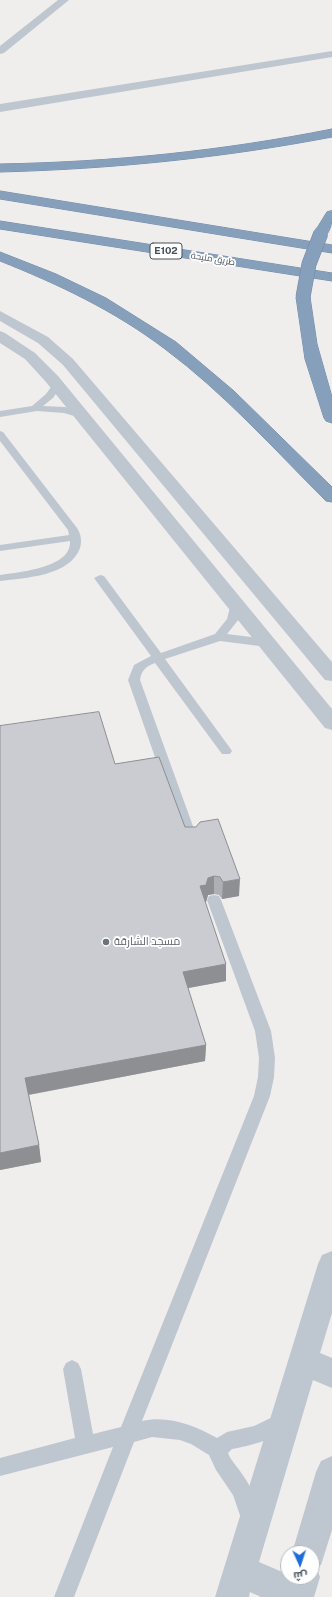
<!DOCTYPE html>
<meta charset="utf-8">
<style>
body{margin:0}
#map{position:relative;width:332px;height:1597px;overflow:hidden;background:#f0eded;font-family:"Public Sans",Cairo,sans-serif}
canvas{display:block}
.north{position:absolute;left:280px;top:1545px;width:40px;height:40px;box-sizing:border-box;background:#fff;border:1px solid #b5b9bd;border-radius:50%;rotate:177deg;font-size:11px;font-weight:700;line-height:16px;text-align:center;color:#46505a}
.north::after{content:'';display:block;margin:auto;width:14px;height:18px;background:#1e6dd8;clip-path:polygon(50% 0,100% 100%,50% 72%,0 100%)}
</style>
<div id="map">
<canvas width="332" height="1597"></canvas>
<div class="north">ش</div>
</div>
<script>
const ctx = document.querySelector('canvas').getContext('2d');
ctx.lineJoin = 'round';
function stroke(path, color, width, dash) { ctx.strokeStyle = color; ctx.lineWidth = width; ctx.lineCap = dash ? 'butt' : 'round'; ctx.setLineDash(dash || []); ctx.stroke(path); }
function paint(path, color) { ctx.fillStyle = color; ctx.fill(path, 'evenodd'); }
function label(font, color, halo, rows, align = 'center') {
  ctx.font = font + ' "Public Sans",Cairo,sans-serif'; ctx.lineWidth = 3.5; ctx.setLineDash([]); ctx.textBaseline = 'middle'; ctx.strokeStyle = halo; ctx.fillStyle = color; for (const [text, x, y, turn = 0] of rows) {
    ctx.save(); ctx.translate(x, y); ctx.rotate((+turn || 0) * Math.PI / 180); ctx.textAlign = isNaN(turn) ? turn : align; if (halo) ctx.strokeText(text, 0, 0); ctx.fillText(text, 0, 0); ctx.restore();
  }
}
const service = new Path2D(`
 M57 382 62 385 53 398 43 406 65 407 84 413 86 415 84 417 81 418 64 413 37 411 0 417V411L32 406 46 394 54 383Z
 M0 431 3 432 77 528C81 534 82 541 80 548 70 576 25 578 0 581V575C19 572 72 568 70 541L0 551V545L69 535 68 530 0 441Z
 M100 575 104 576 161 653 215 634 227 619 230 607 236 604 242 607 239 619 227 634 267 639 273 643 267 647 220 641 165 659 230 748 232 751 230 754H222L155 663C146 666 141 671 140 680L198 840 196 843H186L184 840 128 680 134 665 151 656 94 578Z
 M214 895 219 896 221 900 271 1031 275 1058 274 1077 270 1096 142 1421C168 1415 194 1425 217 1438L227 1432 254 1426 281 1413 288 1416 290 1422C283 1439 248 1446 232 1449L228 1453C231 1461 238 1467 242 1474 251 1486 263 1510 257 1524L250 1527 243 1524 233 1495 216 1470 209 1455 191 1444 180 1440 152 1437 134 1442 74 1597H54L113 1447 0 1476V1458L75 1438 63 1369 66 1363 72 1360 78 1363 81 1369 93 1434 121 1427 254 1096 258 1077 259 1058 255 1031 207 900 209 896Z`);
const minor = new Path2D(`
 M58 0H69L4 53 0 54V46Z
 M332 51V57L0 112V104Z
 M0 311 48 337 73 359 332 662V681L325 680 63 365 38 343 0 321Z
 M0 331 5 333 35 353 58 376 332 709V730L325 728 46 382 25 359 0 343Z
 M332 1251V1313L320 1353 332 1358V1388L313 1380 259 1562 287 1574 288 1573V1577H312V1553H292L316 1472 321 1461 332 1456V1530L321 1565 316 1567 320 1577 314 1597H261L250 1592 249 1597H215L318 1264 322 1255Z`);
const motorway = new Path2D(`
 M332 129V137C222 158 112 169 0 172V164C112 162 222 151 332 129Z
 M0 191 332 245V253L0 199Z
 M332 211C332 222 332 227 326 236H316L314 233 325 215 327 212Z
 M0 221 332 273V281L0 229Z
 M0 252 56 274 106 298 176 342 234 391 332 487V502L326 501C274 449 224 393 165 349 115 311 58 284 0 261Z
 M303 293 308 294 310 297 317 344 332 397V423L326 421 324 418 305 359 296 297 298 294Z`);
const motorwayBridge = new Path2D(`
 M303 297 309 264 321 233`);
const wall = new Path2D(`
 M115 764 185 827H196L239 896 222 899 219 895 214 894 208 895 206 902H205L226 981 188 988 206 1045 205 1061 29 1095 39 1145 41 1162 0 1170Z`);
const shadedWall = new Path2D(`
 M214 876V894L208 895 206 902 199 903 200 886 208 878Z
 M240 879 239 896 222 899 223 882Z
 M226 964V981L183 989V972Z
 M206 1045 205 1061 27 1095 25 1078Z
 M39 1145 41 1162 0 1170V1153Z`);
const building = new Path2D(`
 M99 712 115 764 159 757 185 827H196L200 822 218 819 240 879 223 882 220 877 214 876 208 878 206 885 200 886 226 964 183 972 206 1045 25 1078 39 1145 0 1153V726Z`);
const markers = [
 [106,942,4,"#6b7280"]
];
const farStreetnames = [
 ["طريق مليحة",213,259,9]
];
const shields = [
 [166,251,32]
];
const shieldNames = [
 ["E102",166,251]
];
const worshipNames = [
 ["مسجد الشارقة",114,942]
];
stroke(motorway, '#718aa6', 1);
paint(service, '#bec7cf');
paint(minor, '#bec7cf');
paint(motorway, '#869fbb');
stroke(motorwayBridge, '#718aa6', 15, []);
stroke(motorwayBridge, '#869fbb', 14);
paint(wall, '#aeafb5');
paint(shadedWall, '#8d8f93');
paint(building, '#caccd2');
stroke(building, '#8d8f93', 1);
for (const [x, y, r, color] of markers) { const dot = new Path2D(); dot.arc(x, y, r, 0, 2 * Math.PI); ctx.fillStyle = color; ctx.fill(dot); stroke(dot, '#fff', 1.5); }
label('9px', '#46505a', '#fff', farStreetnames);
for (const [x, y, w] of shields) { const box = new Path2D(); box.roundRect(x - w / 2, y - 8, w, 16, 3); ctx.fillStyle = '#fff'; ctx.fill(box); stroke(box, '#46505a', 1); }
label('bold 10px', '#46505a', null, shieldNames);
label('11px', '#5b616d', '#fff', worshipNames, 'left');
</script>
